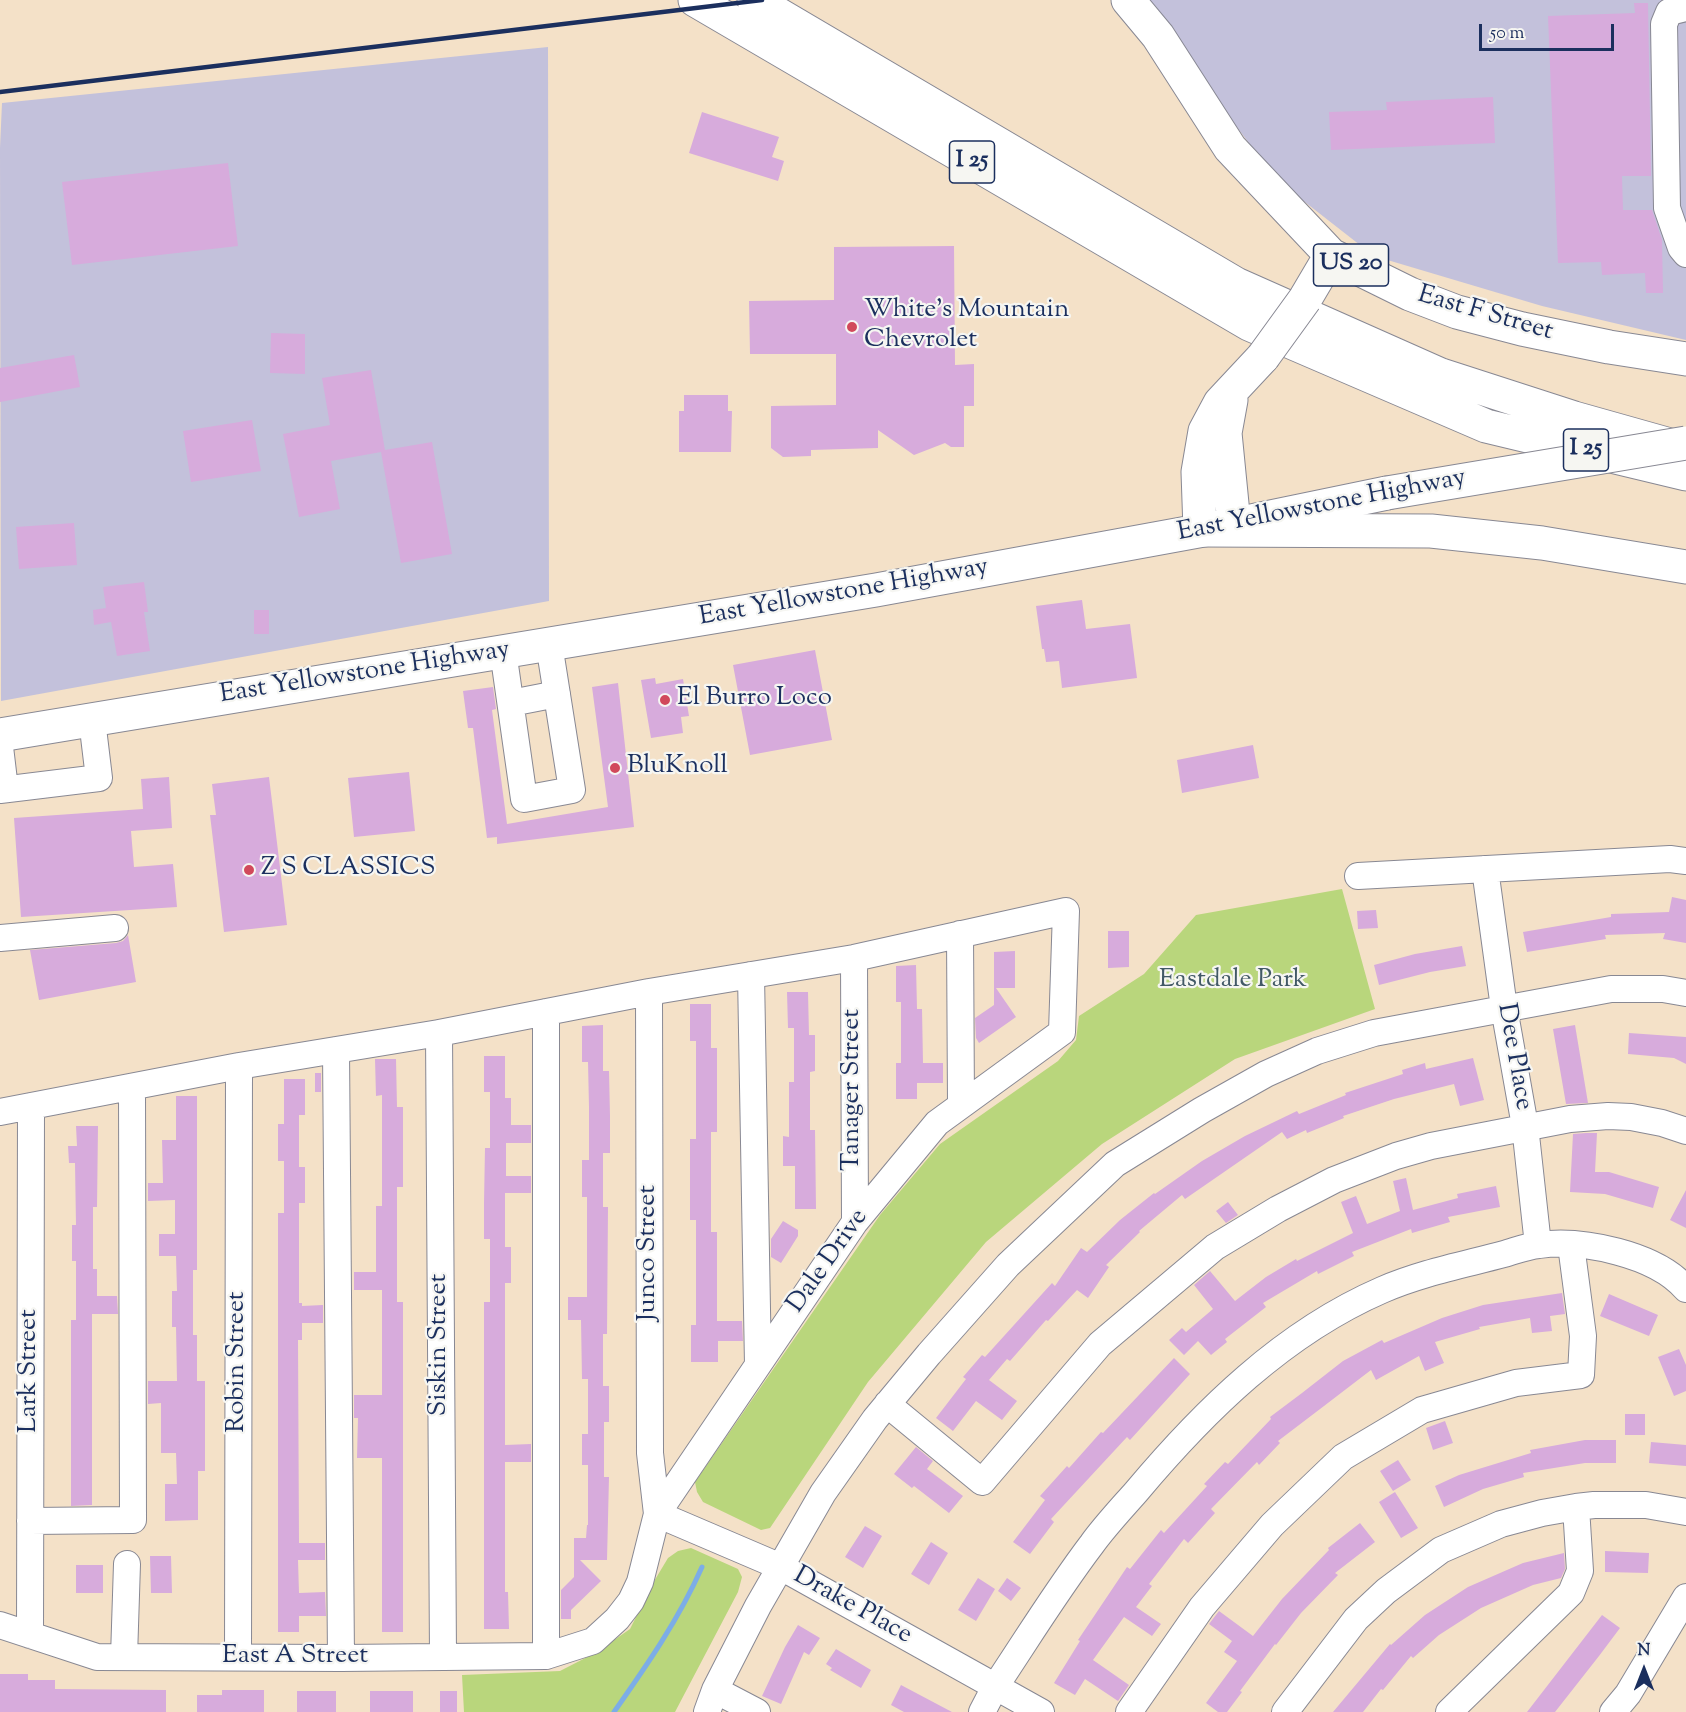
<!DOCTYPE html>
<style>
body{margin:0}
#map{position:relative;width:1686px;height:1712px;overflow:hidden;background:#f4e1c8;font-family:"Sorts Mill Goudy",serif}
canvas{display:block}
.north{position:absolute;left:1614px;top:1640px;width:60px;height:60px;-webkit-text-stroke:4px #f6f6f2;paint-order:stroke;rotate:0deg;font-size:16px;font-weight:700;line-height:24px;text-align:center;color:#1b2f5e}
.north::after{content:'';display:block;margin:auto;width:21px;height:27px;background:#1b2f5e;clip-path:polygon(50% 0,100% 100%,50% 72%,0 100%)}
.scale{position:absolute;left:1479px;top:24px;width:135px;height:27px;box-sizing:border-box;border:3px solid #1b2f5e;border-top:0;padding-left:8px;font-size:18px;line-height:21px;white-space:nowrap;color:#1b2f5e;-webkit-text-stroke:4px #f6f6f2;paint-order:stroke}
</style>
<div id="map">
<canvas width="1686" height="1712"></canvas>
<div class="north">N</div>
<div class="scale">50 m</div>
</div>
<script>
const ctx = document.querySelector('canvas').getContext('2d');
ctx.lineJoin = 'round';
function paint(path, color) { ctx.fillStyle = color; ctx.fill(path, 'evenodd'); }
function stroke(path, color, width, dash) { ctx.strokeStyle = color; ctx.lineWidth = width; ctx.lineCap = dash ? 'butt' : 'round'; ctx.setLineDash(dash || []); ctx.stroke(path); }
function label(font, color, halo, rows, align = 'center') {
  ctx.font = font + ' "Sorts Mill Goudy",serif'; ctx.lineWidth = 4.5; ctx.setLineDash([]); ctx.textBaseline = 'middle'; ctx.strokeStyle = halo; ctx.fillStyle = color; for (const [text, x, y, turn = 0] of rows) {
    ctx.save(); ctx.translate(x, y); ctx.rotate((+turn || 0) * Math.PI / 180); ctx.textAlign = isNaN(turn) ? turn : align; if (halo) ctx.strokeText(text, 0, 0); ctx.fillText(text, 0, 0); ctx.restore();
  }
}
const industrial = new Path2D(`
 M1142 0H1686V340L1542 306 1374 256 1301 199 1254 150Z
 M548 47 549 601 1 701 0 148 2 103Z`);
const green = new Path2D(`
 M1342 889 1375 1009 1235 1059 1102 1144 986 1242 868 1382 770 1528 761 1530 703 1502 697 1492 695 1482 880 1215 940 1144 1058 1061 1076 1040 1079 1016 1144 974 1196 915Z
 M691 1548 738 1569 742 1577 738 1592 675 1712H464L462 1675 560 1671 597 1652 630 1629 653 1583 668 1558 678 1551Z`);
const stream = new Path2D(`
 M614 1712C647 1665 679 1619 702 1567`);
const building = new Path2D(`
 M1634 3H1648L1651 176H1622L1623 210H1652L1662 240 1663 293H1646L1645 273 1602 275 1601 262 1558 263 1548 16 1635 13Z
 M1493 97 1495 143 1331 150 1329 112 1387 110 1386 102Z
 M702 112 779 137 772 157 784 161 778 181 689 153Z
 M228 163 238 246 72 265 62 182Z
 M954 246 955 365 974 364V406H964V447H951L945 443 914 455 878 430V448L811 450V456L783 457 771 448V406L836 405V354H750L749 301 834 300V247Z
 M271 333 305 334V374L270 373Z
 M74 355 80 387 0 402V368Z
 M371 370 385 450 432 442 452 554 401 563 381 452 331 461 340 509 299 517 283 434 330 425 322 378Z
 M684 395H728V411H732L731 452H679V411H684Z
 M252 420 261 471 191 482 183 431Z
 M74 523 77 565 19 569 16 527Z
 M144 582 148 612H144L150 651 117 656 111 622 94 625 93 610 106 608 103 587Z
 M1082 600 1086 629 1130 624 1137 678 1062 688 1059 661 1046 662 1044 649H1042L1036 606Z
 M254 610H269V634H254Z
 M815 650 832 740 750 755 733 665Z
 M655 678 656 684 683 679 689 716 681 717 683 733 651 738 641 680Z
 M618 683 634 827 497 844V837L487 838 473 728H468L463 691 493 687 496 709 492 710 507 824 608 807 592 687Z
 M1253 745 1259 778 1182 793 1177 760Z
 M409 772 415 831 354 837 348 778Z
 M169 777 172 828 131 831 134 867 173 864 177 907 21 917 14 818 143 809 141 779Z
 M269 777 287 925 224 932 210 815H216L212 784Z
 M1672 897 1686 900V943L1663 939 1665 933 1605 935 1606 939 1527 952 1523 932 1611 917V914L1669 912Z
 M1376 910 1378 928 1358 929 1357 911Z
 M1108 931H1129V967L1108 968Z
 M128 935 136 982 39 1000 30 950 116 943 123 941Z
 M1462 946 1466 966 1430 972 1379 985 1374 965 1415 954Z
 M1015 951V988H996L1016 1017 979 1043 976 1038 975 1018 994 1005V952Z
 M916 965 917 1009H922L923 1063H943V1083H917V1099H896V1063H901V1002H896V966Z
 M787 992H808L809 1035H815V1071L810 1072V1130H815L816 1209H795V1166H783V1136L789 1137V1082H794V1028H788Z
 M690 1004H711V1048H717V1132H711V1232H717V1321H742L743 1341H718V1362H691V1325H696V1220H690V1139H696V1041H690Z
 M603 1025V1071H609L610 1116V1153H603V1207H608L607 1334H603V1386H609V1422H604V1477H609L607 1560H580L601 1581 571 1610V1619H561V1590L574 1577V1538H586L587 1525H588V1465H582V1434H588V1379H582L581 1320H568V1297H587V1197H582V1160H589V1107L588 1062H582V1026Z
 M1575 1025 1588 1103 1566 1104 1553 1029Z
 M1629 1033 1686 1037V1064L1674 1058 1628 1054Z
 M484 1056H505V1098H511V1125H531V1143H506V1176H531V1193H505V1247H511V1283H505V1445L531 1444V1462H505V1592H508L509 1629H484V1302H490V1239H484V1203L485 1148H490V1092H484Z
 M1473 1058 1484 1100 1460 1106 1454 1084 1394 1099 1343 1116 1344 1118 1307 1133 1306 1130 1287 1139 1282 1132 1185 1199 1182 1195 1139 1231 1140 1232 1106 1265 1109 1267 1088 1298 1077 1290 1048 1321 1046 1320 1010 1361 1007 1359 989 1380 1017 1401 1002 1420 976 1401 953 1431 936 1418 966 1379 963 1377 982 1355 985 1357 1052 1283 1055 1286 1081 1248 1087 1252 1120 1220 1154 1193 1155 1194 1202 1161 1245 1136 1297 1111 1299 1114 1346 1095 1345 1093 1403 1074 1402 1070 1425 1063 1426 1069Z
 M375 1059H396L397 1107H403V1187H397V1302H403V1632H382V1458H357L358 1418H354V1395H382V1290H354V1272H376V1206H382V1095L376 1096Z
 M315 1073H321V1092H315Z
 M284 1079H305V1115H299V1167H305V1203H299V1303H302V1306L323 1305V1323H302V1340H298L299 1543H325V1560H298L299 1593 325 1592 326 1616H299V1632H278V1213H284V1161H278V1124H284Z
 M176 1096H197V1270H193V1335H197V1381H205V1471H198V1520L165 1521V1484H177L176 1453H161V1403L148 1404V1381H177L176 1327H172V1291H177L176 1256H159V1234H175V1200L148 1201V1183H163L162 1140H176Z
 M76 1126H98L97 1207H93V1269H97V1296H117L118 1314H92V1505L71 1506V1320H76V1261H72V1225H76L75 1163H69L68 1146H77Z
 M1586 1133H1597L1595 1172H1609L1659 1187 1653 1208 1605 1194 1570 1192 1573 1134Z
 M1406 1178 1413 1210 1458 1198 1457 1194 1496 1186 1500 1207 1448 1217 1450 1222 1412 1233 1411 1229 1352 1252 1354 1256 1318 1274 1317 1271 1263 1303 1266 1307 1225 1339 1227 1342 1211 1355 1198 1341 1184 1355 1169 1340 1182 1328 1186 1332 1213 1309 1194 1285 1210 1271 1235 1301 1266 1277 1296 1259 1297 1261 1353 1233 1341 1202 1356 1196 1367 1224 1400 1211 1393 1181Z
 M1686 1190V1228L1670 1220Z
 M1228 1202 1238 1215 1226 1223 1216 1211Z
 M783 1221 798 1230V1236L781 1263 771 1257V1239Z
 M1562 1293 1565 1314 1550 1316 1552 1331 1532 1333 1530 1318 1479 1327 1480 1329 1435 1342 1444 1363 1425 1371 1419 1356 1376 1380 1371 1370 1324 1406 1278 1441 1280 1443 1259 1465 1257 1462 1211 1509 1215 1513 1188 1543 1184 1539 1149 1584 1152 1586 1136 1607 1161 1624 1152 1636 1124 1617 1093 1660 1129 1685 1118 1701 1085 1679 1075 1695 1054 1683 1080 1641 1078 1640 1127 1567 1130 1569 1161 1530 1164 1533 1207 1486 1204 1484 1225 1462 1228 1464 1271 1419 1270 1417 1302 1393 1343 1361 1382 1340 1384 1343 1442 1318 1483 1305Z
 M1609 1294 1658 1315 1649 1336 1600 1316Z
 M1679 1349 1686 1365V1391L1674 1396 1658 1357Z
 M1174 1358 1190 1374 1130 1440 1127 1437 1051 1519 1054 1522 1030 1554 1013 1542 1045 1500 1040 1496 1067 1466 1069 1468 1101 1432 1103 1433Z
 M1625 1414H1645V1435H1625Z
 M1445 1421 1453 1443 1433 1450 1426 1428Z
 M1585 1440H1616V1463H1585L1523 1473 1524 1477 1483 1489 1444 1507 1435 1486 1459 1475 1531 1453 1530 1450Z
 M1651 1442 1686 1445V1466L1649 1463Z
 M916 1447 933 1461 927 1469 963 1496 949 1513 914 1486 912 1488 894 1474Z
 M1398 1460 1411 1480 1393 1491 1380 1471Z
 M1395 1492 1418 1528 1401 1538 1379 1502Z
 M1360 1523 1375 1542 1335 1573 1338 1575 1301 1613 1276 1645 1275 1644 1240 1691 1242 1692 1227 1712H1218L1206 1703 1237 1661 1224 1652 1232 1641 1209 1624 1219 1611 1253 1636 1282 1599 1329 1550 1328 1548Z
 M865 1526 882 1536 863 1568 845 1557Z
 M931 1542 948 1553 929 1585 911 1574Z
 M1605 1551 1649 1553 1648 1573 1605 1572Z
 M1564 1553 1565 1569 1561 1578 1533 1585 1481 1608 1439 1635 1413 1658 1411 1656 1383 1690 1381 1689 1363 1712H1333L1390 1644 1391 1645 1425 1615 1468 1587 1523 1563Z
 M150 1556H171L172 1593H151Z
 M76 1565H103V1593H76Z
 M978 1578 995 1589 976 1621 958 1610Z
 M1007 1578 1021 1588 1011 1601 998 1591Z
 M1602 1615 1620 1628 1599 1656 1555 1712H1527Z
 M798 1625 820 1638 809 1655 804 1652 781 1704 762 1696 785 1647Z
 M836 1649 871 1670 861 1688 830 1670 832 1668 826 1664Z
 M0 1674H28V1680H55V1689L166 1690V1712H0Z
 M901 1685 952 1712H904L891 1705Z
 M222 1690H264V1712H197V1695H222Z
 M297 1691H336V1712H297Z
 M370 1691H413V1712H370Z
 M440 1691H457V1712H440Z`);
const minor = new Path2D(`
 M1686 8 1669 12 1664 24 1667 208 1681 248 1686 254
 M503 651 524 799 572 790 549 644
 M511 703 557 694
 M0 747 5 789
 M0 790 99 778 92 720
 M1485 869 1504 1008 1525 1126 1538 1245
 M1358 876 1670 859 1686 861
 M960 934 961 1105
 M0 938 115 928
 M854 958 855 1222
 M751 975 758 1365
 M649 992 650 1453 657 1514 781 1567 1041 1712
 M546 1012V1656
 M439 1033 443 1657
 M336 1050 341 1658
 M0 1112 239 1066 439 1033 649 992 854 958 1066 911 1062 1032 937 1123 855 1222 657 1514 640 1582 631 1601 617 1619 593 1641 546 1656 341 1658 97 1657 0 1625
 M887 1404 982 1482 1100 1344 1215 1247 1278 1209 1334 1180 1396 1156 1431 1146 1570 1119 1608 1116 1631 1117 1662 1123 1686 1131
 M30 1521 133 1520 132 1087
 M30 1635 31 1106
 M124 1657 127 1564
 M238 1657 239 1066
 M715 1690 757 1712
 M707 1712 715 1690 758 1606 823 1493 875 1419 929 1354 1008 1265 1115 1164 1202 1110 1266 1074 1317 1051 1374 1033 1611 989H1663L1686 993
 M982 1712 995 1687C1027 1639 1057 1590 1092 1544 1105 1526 1121 1509 1136 1492 1204 1411 1283 1333 1382 1290 1421 1273 1463 1265 1504 1254 1515 1251 1527 1246 1539 1245 1582 1239 1656 1254 1686 1289
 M1129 1712 1202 1607 1272 1525 1343 1457 1422 1410 1516 1383 1581 1375 1583 1336 1571 1245
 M1285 1712 1356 1619 1386 1591 1441 1550 1501 1524 1542 1513 1576 1507 1594 1505H1646L1686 1512
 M1449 1712 1571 1593 1580 1571 1576 1507
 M1613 1712 1628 1694 1686 1597`);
const major = new Path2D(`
 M1128 0 1158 36 1230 148 1331 255 1410 294 1457 312 1522 329 1609 347 1686 359
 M1305 299 1331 255
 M1231 400 1225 433 1234 524
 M1200 530 1198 472 1205 431 1220 403 1263 357
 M0 735 876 590 1242 523 1387 493`);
const highway = new Path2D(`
 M695 0 1249 324 1486 426 1686 474
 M754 0 1236 284 1441 375 1574 418 1677 447
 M1200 530 1431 531 1542 543 1686 567`);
const rail = new Path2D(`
 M0 92 762 0`);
const majorBridge = new Path2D(`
 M1263 357 1305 299
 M1387 493 1686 443`);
const markers = [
 [852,327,6,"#d1495b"],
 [665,700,6,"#d1495b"],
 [615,768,6,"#d1495b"],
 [249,870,6,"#d1495b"]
];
const shields = [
 [972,162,45],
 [1351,265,75],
 [1586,450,45]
];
const shieldNames = [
 ["I 25",972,162],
 ["US 20",1351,265],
 ["I 25",1586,450]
];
const poiNames = [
 ["White's Mountain",864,312],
 ["Chevrolet",864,342],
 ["El Burro Loco",677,700],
 ["BluKnoll",627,768],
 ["Z S CLASSICS",261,870]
];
const streetNames = [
 ["East F Street",1485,315,16],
 ["East Yellowstone Highway",1322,507,-11],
 ["East Yellowstone Highway",844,594,-10],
 ["East Yellowstone Highway",365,674,-9],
 ["Dee Place",1513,1057,80],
 ["Tanager Street",854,1090,-90],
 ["Junco Street",650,1253,-90],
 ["Dale Drive",829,1262,-55],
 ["Siskin Street",441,1345,-90],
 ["Robin Street",239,1362,-90],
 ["Lark Street",31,1371,-90],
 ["Drake Place",852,1607,29],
 ["East A Street",295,1658]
];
const parkNames = [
 ["Eastdale Park",1233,982]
];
paint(industrial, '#c3c1db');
paint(green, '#b9d67c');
stroke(stream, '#7cade7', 5);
paint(building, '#d7abdc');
stroke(minor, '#888893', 28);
stroke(major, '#888893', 35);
stroke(highway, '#888893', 35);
stroke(minor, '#fff', 26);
stroke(major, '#fff', 33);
stroke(highway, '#fff', 33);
stroke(rail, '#1b2f5e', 4.5);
stroke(majorBridge, '#888893', 35, []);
stroke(majorBridge, '#fff', 33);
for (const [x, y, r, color] of markers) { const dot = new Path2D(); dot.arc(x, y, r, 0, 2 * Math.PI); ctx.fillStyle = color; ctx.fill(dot); stroke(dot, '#f6f6f2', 2); }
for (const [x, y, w] of shields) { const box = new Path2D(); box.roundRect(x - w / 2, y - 21, w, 42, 4.5); ctx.fillStyle = '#f6f6f2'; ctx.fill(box); stroke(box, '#1b2f5e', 1.5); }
label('bold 24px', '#1b2f5e', null, shieldNames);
label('26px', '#1b2f5e', '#f6f6f2', poiNames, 'left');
label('26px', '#1b2f5e', '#f6f6f2', streetNames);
label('26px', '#425966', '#f6f6f2', parkNames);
</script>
